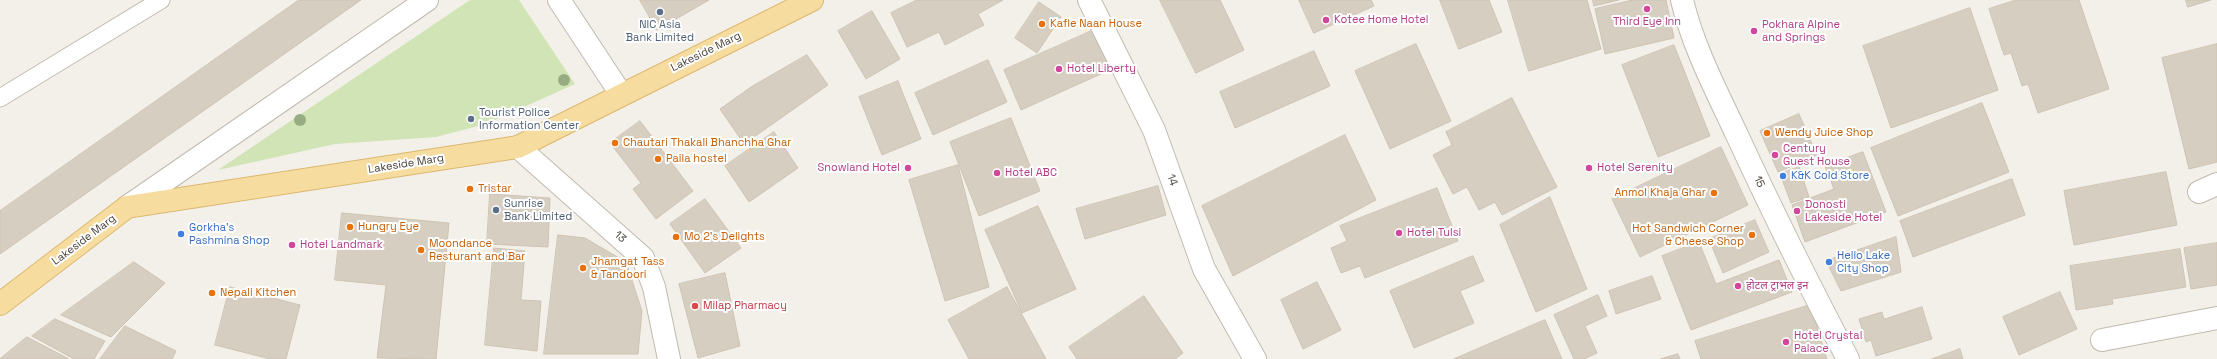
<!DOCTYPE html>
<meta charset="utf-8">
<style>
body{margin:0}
canvas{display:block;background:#f3f0e9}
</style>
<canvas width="2217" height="359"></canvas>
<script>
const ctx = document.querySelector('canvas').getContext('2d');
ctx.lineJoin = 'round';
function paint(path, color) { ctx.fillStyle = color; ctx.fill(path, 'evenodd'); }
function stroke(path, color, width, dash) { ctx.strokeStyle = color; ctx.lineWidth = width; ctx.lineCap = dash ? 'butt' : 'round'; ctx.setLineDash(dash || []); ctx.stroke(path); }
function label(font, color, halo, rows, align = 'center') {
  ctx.font = font + ' "Space Grotesk","Noto Sans Devanagari",sans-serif'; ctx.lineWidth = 4; ctx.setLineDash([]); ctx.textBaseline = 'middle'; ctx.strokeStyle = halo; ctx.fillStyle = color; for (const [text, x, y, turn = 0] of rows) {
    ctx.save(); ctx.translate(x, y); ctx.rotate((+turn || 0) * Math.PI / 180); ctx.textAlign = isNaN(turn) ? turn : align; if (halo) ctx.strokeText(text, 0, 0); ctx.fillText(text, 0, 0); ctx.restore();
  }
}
const green = new Path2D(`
 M470 0H519L575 84 486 124 436 137 335 144 218 170Z`);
const building = new Path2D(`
 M299 0H361L0 254V211Z
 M640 0H709L657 30Z
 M917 0H1003L978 14 984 25 945 45 939 32 907 47 891 13Z
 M1160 0H1220L1244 50 1196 73Z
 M1299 0H1371L1374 6 1314 33Z
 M1440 0H1489L1502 32 1459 49Z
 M1508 0H1587L1601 49 1529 71Z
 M1593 0H1619L1594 6Z
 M1633 0H1666L1674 38 1605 54 1595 9Z
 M2016 0H2079L2109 89 2038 113 2028 84 2022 86 2011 53 2004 55 1989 9Z
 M2186 0H2211L2188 7Z
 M1039 2 1061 17 1037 53 1015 38Z
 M1970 8 1998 90 1891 128 1863 46Z
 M872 11 900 59 866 79 838 31Z
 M1096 29 1114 68 1021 110 1004 70Z
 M1416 44 1451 121 1390 149 1355 71Z
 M2217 44V162L2189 169 2162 58Z
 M1674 45 1710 136 1658 157 1622 65Z
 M1314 51 1330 86 1235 128 1220 92Z
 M807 55 828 85 744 144 720 109 751 87Z
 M988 60 1007 102 933 135 915 93Z
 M898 81 921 139 882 155 859 97Z
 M1512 98 1557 187 1502 215 1495 202 1479 210 1467 187 1453 194 1433 155 1452 145 1446 132Z
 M1982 103 2009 172 1898 216 1871 148Z
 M1799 114 1817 155 1778 172 1760 131Z
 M1011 118 1040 191 979 216 950 142Z
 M640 121 693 191 656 219 633 189 641 183 610 143Z
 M774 132 798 168 749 202 725 166Z
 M1345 135 1376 200 1233 276 1202 206Z
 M1721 147 1748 205 1640 257 1612 199Z
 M1863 152 1886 212 1805 242 1792 205 1834 189 1825 166Z
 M958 165 989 287 945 301 909 180Z
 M1799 167 1809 197 1791 203 1780 174Z
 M2166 172 2177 225 2074 245 2064 191Z
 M2012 179 2025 215 1913 257 1900 221Z
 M1158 186 1166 215 1085 239 1076 209Z
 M1437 188 1458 241 1365 278 1360 266 1341 273 1331 248 1347 241 1340 226Z
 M490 194 550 198 548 247 487 244Z
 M1550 197 1587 289 1536 312 1500 225Z
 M705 199 741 248 705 273 670 224Z
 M1038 206 1076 289 1022 313 985 230Z
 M342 213 449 223 436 359 377 358 386 285 335 280Z
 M1755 220 1769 252 1723 273 1709 239Z
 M558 235 585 238 626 262 642 311 638 354H544Z
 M1896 237 1901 272 1841 291 1826 261Z
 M1699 242 1716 284 1779 260 1792 292 1691 330 1662 256Z
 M2217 243V285L2191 289 2184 248Z
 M494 248 525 251 521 300 541 301 537 351 485 345Z
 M2180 249 2186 287 2112 299 2113 304 2076 310 2070 266Z
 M1473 256 1484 281 1460 291 1474 323 1414 348 1390 291Z
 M134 262 165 283 111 337 61 315Z
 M725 273 740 346 698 358 679 284Z
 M1652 276 1661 299 1616 314 1609 291Z
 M1317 282 1341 330 1303 349 1281 300Z
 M230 287 300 305 286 359H270L215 345Z
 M1007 287 1046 359H969L948 320Z
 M2060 292 2077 329 2019 355 2003 317Z
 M1598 295 1607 316 1585 326 1597 353 1584 359H1574L1554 315Z
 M1144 296 1183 353 1175 359H1077L1069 347Z
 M1810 305 1827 359H1701L1695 341Z
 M1922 307 1932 339 1876 356 1871 340 1866 342 1859 319 1882 312 1884 319Z
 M55 319 105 341 94 359H74L32 336Z
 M1545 320 1562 359H1454Z
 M125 326 176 351 172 359H100Z
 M27 337 69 359H0Z
 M1960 349 1963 359H1932Z
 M1678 354 1680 359H1661Z`);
const lane = new Path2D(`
 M0 98 161 0`);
const street = new Path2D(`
 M559 0 621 94
 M1089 0 1154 130 1204 269 1255 359
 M1682 0C1693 47 1717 92 1737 135 1772 211 1809 285 1848 359
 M518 147 643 258 654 287 669 359
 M2199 192 2217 184
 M127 207 427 0
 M2102 340 2217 318`);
const primary = new Path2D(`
 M0 304 127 207 518 147 812 0`);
const trees = [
 [564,80],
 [300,120]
];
const markers = [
 [1647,9,4,"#d1479c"],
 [660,12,4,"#5c6f8a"],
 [1326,20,4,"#d1479c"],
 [1042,24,4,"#e8710a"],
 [1754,31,4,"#d1479c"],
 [1059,69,4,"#d1479c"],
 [471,119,4,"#5c6f8a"],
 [1767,133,4,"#e8710a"],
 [615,143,4,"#e8710a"],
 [1775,155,4,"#d1479c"],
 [658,159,4,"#e8710a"],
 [908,168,4,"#d1479c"],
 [1589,168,4,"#d1479c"],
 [997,173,4,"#d1479c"],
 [1783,176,4,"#3f7fe0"],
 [470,189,4,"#e8710a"],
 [1714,193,4,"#e8710a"],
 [496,210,4,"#5c6f8a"],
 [1797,211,4,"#d1479c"],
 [350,227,4,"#e8710a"],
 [1399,233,4,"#d1479c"],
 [181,234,4,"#3f7fe0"],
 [1752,235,4,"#e8710a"],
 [676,237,4,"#e8710a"],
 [292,245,4,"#d1479c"],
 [421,250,4,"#e8710a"],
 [1829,262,4,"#3f7fe0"],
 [583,268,4,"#e8710a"],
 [1738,286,4,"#d1479c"],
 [212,293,4,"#e8710a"],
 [695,306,4,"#e0444e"],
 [1786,342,4,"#d1479c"]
];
const hotelNames = [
 ["Kotee Home Hotel",1334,20],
 ["Third Eye Inn",1647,22,"center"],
 ["Pokhara Alpine",1762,25],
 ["and Springs",1762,38],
 ["Hotel Liberty",1067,69],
 ["Century",1783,149],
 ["Guest House",1783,162],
 ["Snowland Hotel",900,168,"right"],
 ["Hotel Serenity",1597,168],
 ["Hotel ABC",1005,173],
 ["Donosti",1805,205],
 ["Lakeside Hotel",1805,218],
 ["Hotel Tulsi",1407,233],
 ["Hotel Landmark",300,245],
 ["होटल ट्राभल इन",1746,286],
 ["Hotel Crystal",1794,336],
 ["Palace",1794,349]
];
const foodNames = [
 ["Kafle Naan House",1050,24],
 ["Wendy Juice Shop",1775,133],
 ["Chautari Thakali Bhanchha Ghar",623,143],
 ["Paila hostel",666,159],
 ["Tristar",478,189],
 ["Anmol Khaja Ghar",1706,193,"right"],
 ["Hungry Eye",358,227],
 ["Hot Sandwich Corner",1744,229,"right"],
 ["& Cheese Shop",1744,242,"right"],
 ["Mo 2's Delights",684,237],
 ["Moondance",429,244],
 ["Resturant and Bar",429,257],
 ["Jhamgat Tass",591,262],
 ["& Tandoori",591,275],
 ["Nepali Kitchen",220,293]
];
const serviceNames = [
 ["NIC Asia",660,25,"center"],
 ["Bank Limited",660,38,"center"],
 ["Tourist Police",479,113],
 ["Information Center",479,126],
 ["Sunrise",504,204],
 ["Bank Limited",504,217]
];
const streetNames = [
 ["Lakeside Marg",706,52,-26],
 ["Lakeside Marg",406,164,-9],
 ["14",1172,180,70],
 ["15",1759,182,65],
 ["13",620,237,42],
 ["Lakeside Marg",84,240,-37]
];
const shopNames = [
 ["K&K Cold Store",1791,176],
 ["Gorkha's",189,228],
 ["Pashmina Shop",189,241],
 ["Hello Lake",1837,256],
 ["City Shop",1837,269]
];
const healthNames = [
 ["Milap Pharmacy",703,306]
];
paint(green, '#d0e4b5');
paint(building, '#d7cec2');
stroke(building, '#cec3b3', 1);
stroke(lane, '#c1baaf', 19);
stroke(street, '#c1baaf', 24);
stroke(primary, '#dbb870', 24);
stroke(lane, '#fff', 17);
stroke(street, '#fff', 22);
stroke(primary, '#f7dc9f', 22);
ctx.fillStyle = '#97ac83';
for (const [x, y] of trees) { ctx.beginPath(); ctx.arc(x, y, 6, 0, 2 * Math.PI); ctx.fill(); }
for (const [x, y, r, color] of markers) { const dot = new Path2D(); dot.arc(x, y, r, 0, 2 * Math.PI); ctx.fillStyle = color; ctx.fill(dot); stroke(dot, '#fff', 1.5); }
label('11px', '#b23c85', '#fff', hotelNames, 'left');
label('11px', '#c56008', '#fff', foodNames, 'left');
label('11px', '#4e5e75', '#fff', serviceNames, 'left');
label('11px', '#464038', '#fff', streetNames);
label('11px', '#366cbe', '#fff', shopNames, 'left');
label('11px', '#be3a42', '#fff', healthNames, 'left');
</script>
